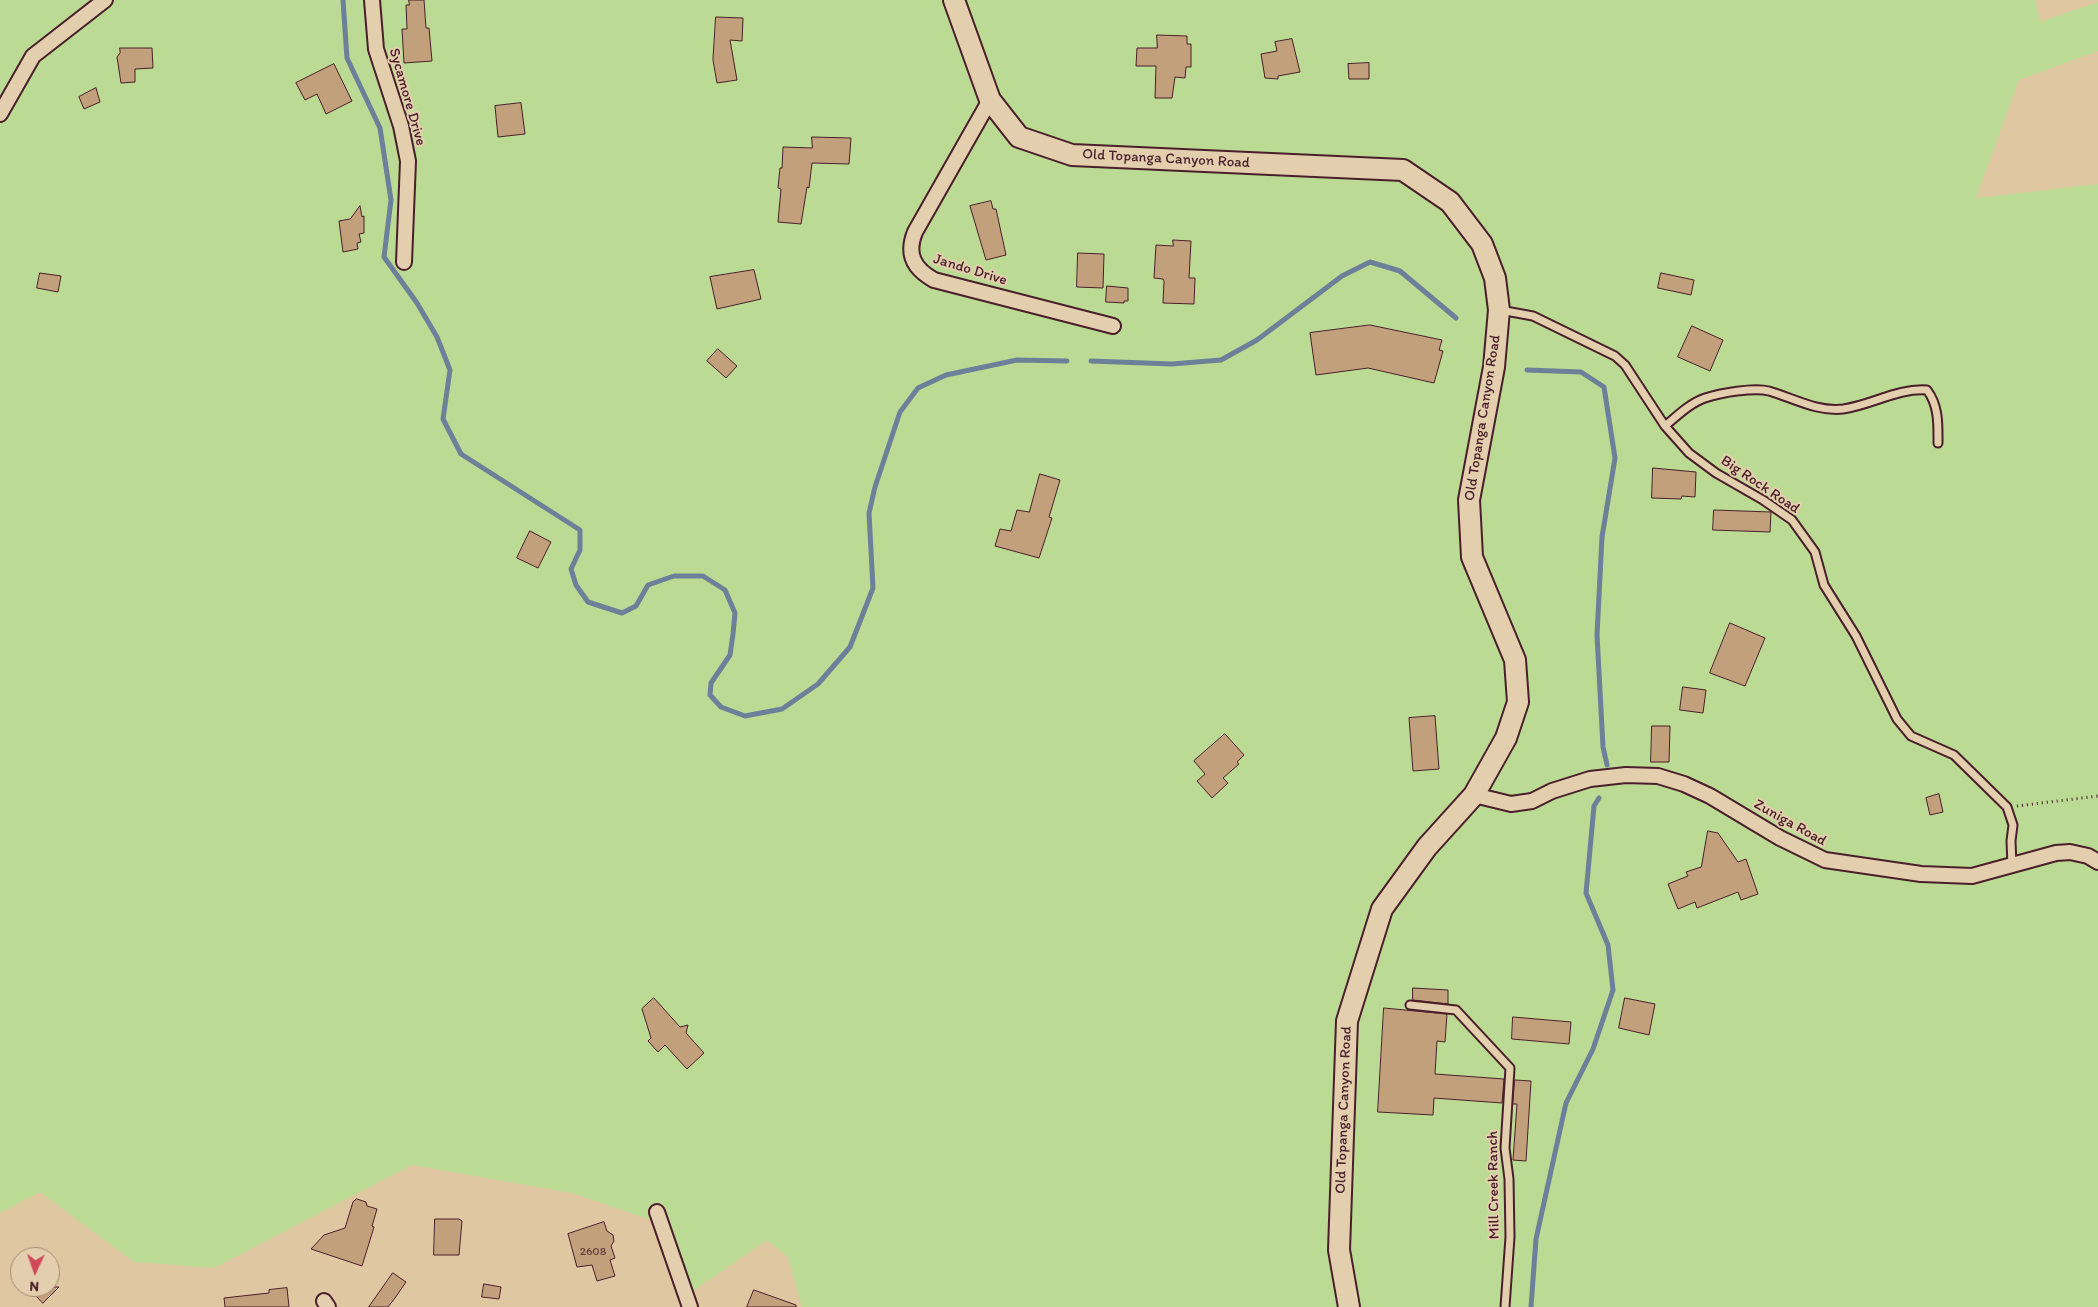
<!DOCTYPE html>
<style>
body{margin:0}
#map{position:relative;width:2098px;height:1307px;overflow:hidden;background:#dfc7a2;font-family:Itim,sans-serif}
canvas{display:block}
.north{position:absolute;left:10px;top:1247px;width:50px;height:50px;box-sizing:border-box;background:#e3cfad;border:1px solid #a68979;border-radius:50%;rotate:183deg;font-size:14px;font-weight:700;line-height:20px;text-align:center;color:#4a1f2b}
.north::after{content:'';display:block;margin:auto;width:18px;height:22px;background:#d1495b;clip-path:polygon(50% 0,100% 100%,50% 72%,0 100%)}
</style>
<div id="map">
<canvas width="2098" height="1307"></canvas>
<div class="north">N</div>
</div>
<script>
const ctx = document.querySelector('canvas').getContext('2d');
ctx.lineJoin = 'round';
function paint(path, color) { ctx.fillStyle = color; ctx.fill(path, 'evenodd'); }
function stroke(path, color, width, dash) { ctx.strokeStyle = color; ctx.lineWidth = width; ctx.lineCap = dash ? 'butt' : 'round'; ctx.setLineDash(dash || []); ctx.stroke(path); }
function label(font, color, halo, rows, align = 'center') {
  ctx.font = font + ' Itim,sans-serif'; ctx.lineWidth = 4; ctx.setLineDash([]); ctx.textBaseline = 'middle'; ctx.strokeStyle = halo; ctx.fillStyle = color; for (const [text, x, y, turn = 0] of rows) {
    ctx.save(); ctx.translate(x, y); ctx.rotate((+turn || 0) * Math.PI / 180); ctx.textAlign = isNaN(turn) ? turn : align; if (halo) ctx.strokeText(text, 0, 0); ctx.fillText(text, 0, 0); ctx.restore();
  }
}
const green = new Path2D(`
 M0 0H2035L2040 22 2098 2V51L2019 80 1976 198 2098 184V1307H802L788 1257 767 1240 690 1293 657 1222 572 1193 412 1165 214 1268 134 1262 40 1192 0 1213Z`);
const stream = new Path2D(`
 M343 0 347 58 380 128 391 200 384 257 417 303 437 337 450 370 443 419 461 454 580 530V550L571 569 576 585 588 602 622 613 636 606 648 585 674 576H703L725 590 735 613 733 634 730 655 711 683 710 695 721 707 745 716 782 709 818 684 850 647 873 588 869 513 875 487 900 412 918 388 946 375 1017 360 1067 361
 M1091 361 1172 364 1221 360 1257 340 1342 276 1370 262 1400 271 1456 318
 M1527 370 1581 372 1604 387 1615 458 1602 537 1597 635 1603 747 1607 765
 M1531 1307 1536 1239 1566 1103 1593 1049 1613 990 1608 945 1586 893 1594 806 1599 798`);
const building = new Path2D(`
 M409 0H424L426 28H429L432 61 404 63 402 29H407L406 5H409Z
 M716 17 743 18 742 41 730 40 737 80 717 83 713 60Z
 M1157 35 1187 36V44H1191V67H1186L1185 78 1175 77 1172 98H1155L1156 66H1136L1137 48H1157Z
 M1292 39 1300 72 1278 76V79L1265 78 1261 54 1277 51 1275 42Z
 M120 48H152L153 68 135 69V82L121 83 117 57 120 53Z
 M1369 63V79H1349L1348 64Z
 M334 64 352 101 326 114 317 94 305 100 296 83Z
 M96 88 100 102 84 109 79 97Z
 M521 103 525 134 498 137 495 106Z
 M812 137 851 138 849 164 812 163 809 188 807 187 801 224 778 222 781 189 778 188 780 168H782L783 147 812 148Z
 M991 201 993 209H996L1006 255 986 260 970 206Z
 M360 206 362 217 364 216V233L359 234 361 242 357 243 358 249 343 252 339 221 350 219Z
 M1173 240 1191 241 1189 278H1195L1194 304 1163 303 1164 281 1163 279 1154 278 1156 245 1173 246Z
 M1078 253 1104 254 1103 288 1077 287Z
 M754 270 761 299 717 309 710 277Z
 M40 273 61 276 58 292 37 288Z
 M1661 273 1694 280 1691 295 1658 288Z
 M1107 286 1128 288V301H1124V303L1106 302Z
 M1370 325 1442 340 1439 350 1443 351 1434 383 1368 368 1316 375 1310 333Z
 M1692 326 1723 340 1710 371 1678 357Z
 M718 349 737 366 726 378 707 361Z
 M1653 468 1696 472 1695 497 1682 496 1681 499 1652 498Z
 M1040 474 1060 480 1049 517 1052 518 1039 558 995 546 1000 529 1011 531 1017 510 1029 512Z
 M1714 510 1771 512 1770 532 1713 530Z
 M530 531 551 542 538 568 517 558Z
 M1730 623 1765 638 1745 686 1710 673Z
 M1683 687 1706 690 1703 713 1680 710Z
 M1435 716 1439 769 1413 771 1409 718Z
 M1652 726H1670L1669 762H1651Z
 M1225 734 1244 755 1237 762 1239 764 1223 778 1228 783 1212 798 1197 781 1205 774 1194 761Z
 M1939 794 1943 812 1930 815 1926 798Z
 M1708 831 1718 833 1738 862 1746 859 1758 894 1741 900 1738 892 1697 908 1695 902 1678 909 1668 884 1688 876 1686 872 1701 867Z
 M1413 988 1448 990V1004L1413 1000Z
 M654 998 680 1027 688 1025 686 1033 704 1053 687 1069 665 1045 658 1052 648 1041 651 1038 642 1009Z
 M1625 998 1655 1004 1649 1035 1619 1028Z
 M1384 1008 1447 1014 1445 1042 1437 1041 1435 1074 1504 1079 1502 1103 1434 1098 1433 1115 1378 1112Z
 M1513 1017 1571 1022 1569 1044 1512 1039Z
 M1515 1080 1531 1081 1526 1161 1513 1160 1517 1104H1513Z
 M357 1199 366 1202 367 1206 377 1209 372 1226 374 1227 362 1266 311 1249 324 1235 345 1228 353 1202Z
 M435 1219H459L462 1221 459 1255H434Z
 M604 1222 607 1231 613 1235 614 1241 611 1246 615 1258 610 1260 615 1276 597 1281 592 1265 577 1267 568 1234Z
 M393 1273 406 1282 395 1298 388 1307H369Z
 M484 1284 501 1287 499 1299 482 1297Z
 M28 1287H59L43 1303Z
 M287 1288 289 1307H225L224 1298 269 1293V1290Z
 M754 1290 796 1305V1307H747Z`);
const path = new Path2D(`
 M2017 806 2098 796`);
const lane = new Path2D(`
 M1500 310 1533 316 1615 356 1625 365 1665 426 1689 453 1716 473 1763 500 1792 520 1815 552 1824 585 1856 636 1897 719 1911 736 1954 755 2007 807 2013 825 2011 841 2012 865
 M1665 426C1677 416 1690 403 1705 398 1720 393 1754 387 1769 391 1793 398 1817 412 1843 409 1872 405 1897 388 1927 390 1939 406 1938 424 1938 443
 M1410 1005 1456 1010 1510 1068 1505 1148 1509 1179 1510 1237 1505 1307`);
const street = new Path2D(`
 M372 0 376 49 401 126 408 161 404 262
 M990 100 915 232C906 254 914 269 934 280L1113 326
 M0 114 33 56 105 0
 M1474 795 1511 804 1532 801 1552 791 1590 779 1626 775 1658 776 1684 784 1710 796 1780 838 1825 860 1921 874 1972 876 2056 853 2070 852 2088 856 2098 862
 M657 1212 690 1307
 M324 1301 328 1307`);
const secondary = new Path2D(`
 M954 0 990 100 1019 137 1072 155 1403 170 1450 202 1482 244 1495 278 1499 310 1494 367 1469 500 1472 557 1515 660 1518 702 1506 738 1474 795 1427 847 1382 909 1347 1021 1339 1250 1349 1307`);
const numberNames = [
 ["2608",593,1252]
];
const streetNames = [
 ["Sycamore Drive",407,97,74],
 ["Old Topanga Canyon Road",1166,159,3],
 ["Jando Drive",970,270,17],
 ["Old Topanga Canyon Road",1483,418,-81],
 ["Big Rock Road",1760,485,34],
 ["Zuniga Road",1790,823,29],
 ["Old Topanga Canyon Road",1344,1110,-88],
 ["Mill Creek Ranch",1494,1185,-91]
];
paint(green, '#bbda93');
stroke(stream, '#6c8099', 5);
paint(building, '#c2a07c');
stroke(building, '#4a1f2b', 1);
stroke(lane, '#4a1f2b', 11);
stroke(street, '#4a1f2b', 18);
stroke(secondary, '#4a1f2b', 24);
stroke(path, '#4a1f2b', 3, [1, 4]);
stroke(lane, '#e3cfad', 7);
stroke(street, '#e3cfad', 14);
stroke(secondary, '#e3cfad', 20);
label('12px', '#683f3f', null, numberNames);
label('15px', '#4a1f2b', '#e3cfad', streetNames);
</script>
